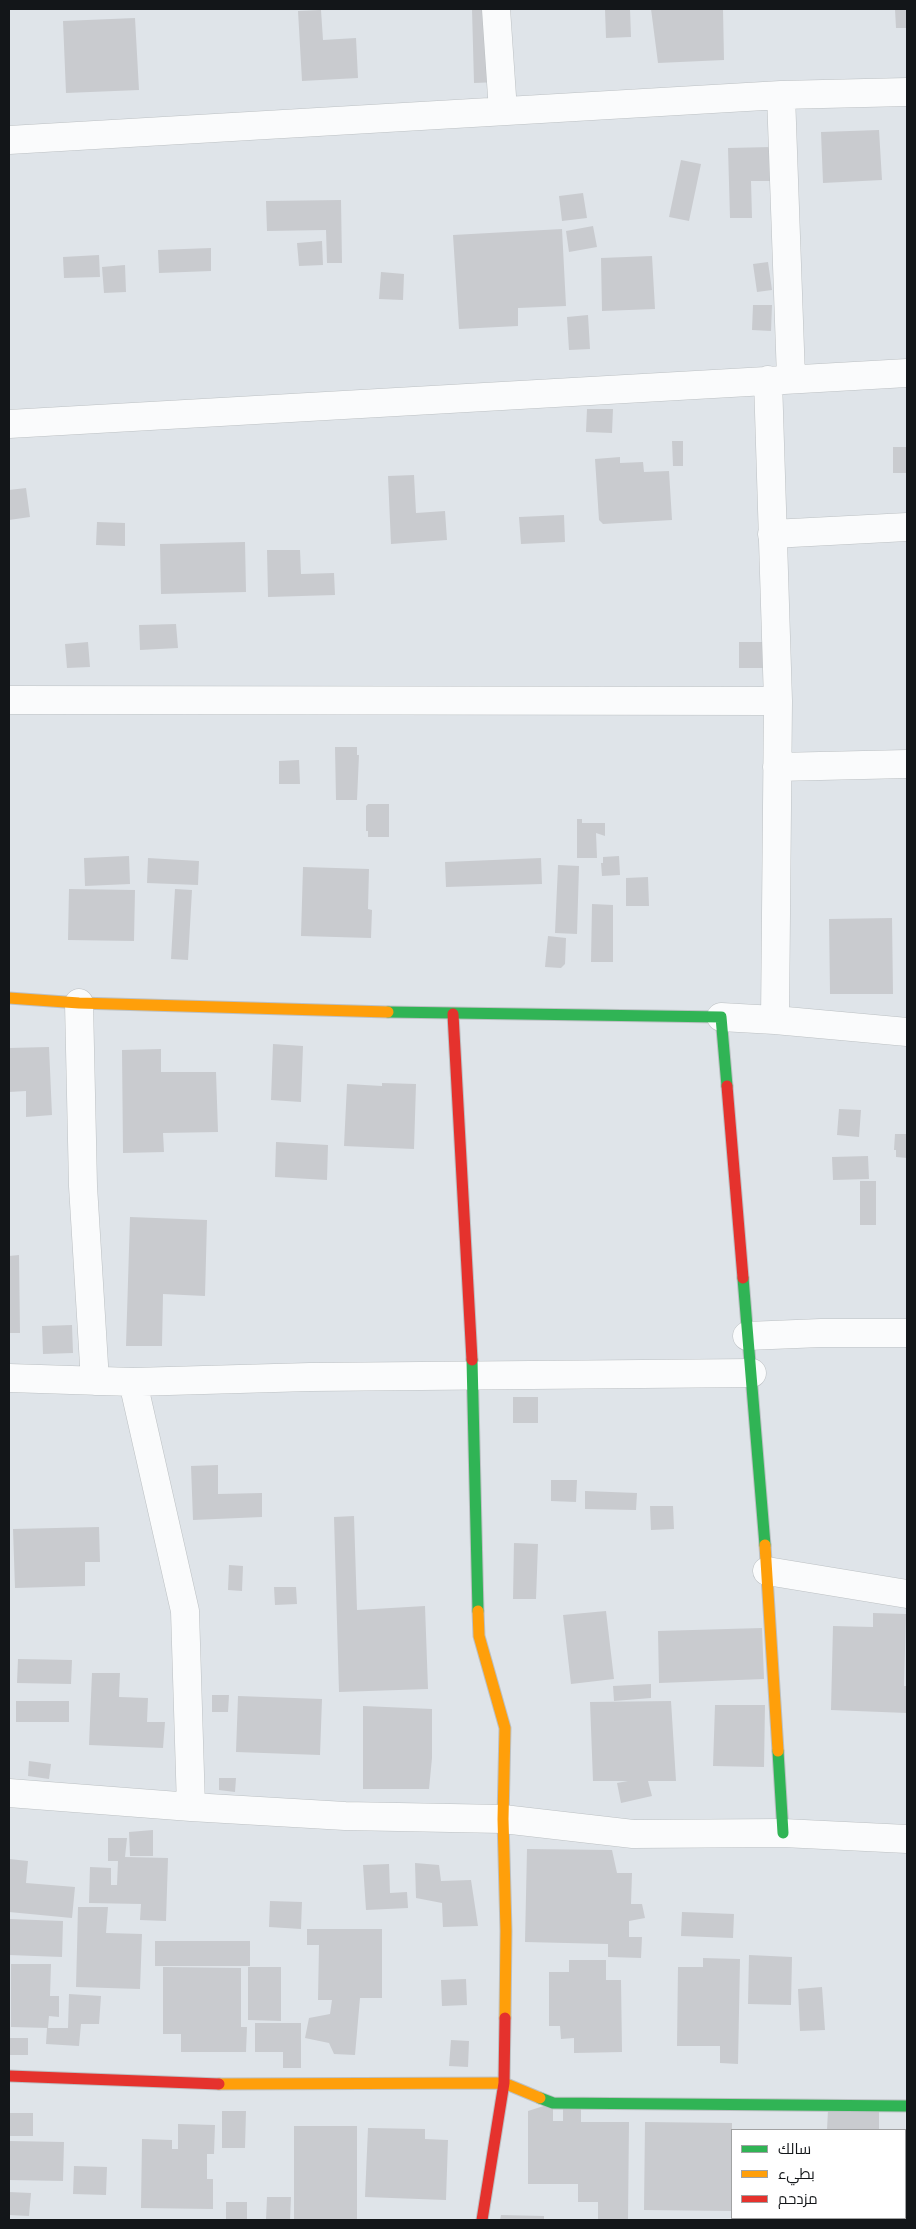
<!DOCTYPE html>
<meta charset="utf-8">
<style>
body{margin:0}
#map{position:relative;width:916px;height:2229px;overflow:hidden;background:#dfe4e9;font-family:"Noto Serif",Cairo,serif}
canvas{display:block}
.frame{position:absolute;inset:0;border:10px solid #131619;pointer-events:none}
.legend{position:absolute;left:731px;top:2129px;width:175px;height:90px;box-sizing:border-box;background:#fff;border:1px solid #a1a2a3;margin:0;padding:6px 9px;list-style:none;font-size:15px;color:#131619}
.legend li{display:flex;align-items:center;gap:10px;height:25px}
.legend b{width:25px;border:1px solid #a1a2a3}
</style>
<div id="map">
<canvas width="916" height="2229"></canvas>
<div class="frame"></div>
<ul class="legend">
<li><b style="height:6px;background:#30b455"></b>سالك</li>
<li><b style="height:6px;background:#ff9f0a"></b>بطيء</li>
<li><b style="height:6px;background:#e5322d"></b>مزدحم</li>
</ul>
</div>
<script>
const ctx = document.querySelector('canvas').getContext('2d');
ctx.lineJoin = 'round';
function paint(path, color) { ctx.fillStyle = color; ctx.fill(path, 'evenodd'); }
function stroke(path, color, width, dash) { ctx.strokeStyle = color; ctx.lineWidth = width; ctx.lineCap = dash ? 'butt' : 'round'; ctx.setLineDash(dash || []); ctx.stroke(path); }
const building = new Path2D(`
 M472 9H497L499 82 474 83Z
 M605 9H630L631 37 606 38Z
 M651 9H723L724 60 658 63Z
 M895 9H907V28H896Z
 M321 10 323 40 356 38 358 78 302 81 298 11Z
 M135 18 139 90 66 93 63 21Z
 M879 130 882 180 823 183 821 132Z
 M771 147 772 181H751L752 218H730L728 148Z
 M681 160 701 164 689 221 669 217Z
 M583 193 587 218 562 221 559 196Z
 M341 200 342 263H327L326 230 267 231 266 201Z
 M593 226 597 247 569 252 566 231Z
 M562 229 566 306 518 308V326L459 329 453 235Z
 M322 241 323 265 299 266 297 243Z
 M211 248V271L159 273 158 250Z
 M99 255 100 277 64 278 63 257Z
 M652 256 655 309 602 311 601 258Z
 M768 262 772 290 757 292 753 264Z
 M125 265 126 292 104 293 102 267Z
 M381 272 404 274 403 300 379 299Z
 M753 305H772L771 331 752 330Z
 M588 315 590 349 569 350 567 317Z
 M587 409H613L612 433 586 432Z
 M672 441H683V466H673Z
 M893 447H907V473H893Z
 M620 457V463L643 462 644 472 669 471 672 520 603 524 599 520 595 459Z
 M414 475 416 513 445 511 447 540 391 544 388 476Z
 M26 488 30 517 9 520V490Z
 M564 515 565 542 521 544 519 517Z
 M97 522 125 523V546L96 545Z
 M245 542 246 592 161 594 160 544Z
 M267 550H300L301 574 334 573 335 595 268 597Z
 M176 624 178 648 140 650 139 625Z
 M88 642 90 667 67 668 65 644Z
 M739 642H765V668H739Z
 M335 747H357V755H359L357 800H336Z
 M299 760 300 784H279V761Z
 M368 804H389V837H368V831H366V806Z
 M577 819H582V823H605V836L596 833 597 858H577Z
 M129 856 130 884 85 886 84 858Z
 M619 856 620 875 602 876 601 863H603V857Z
 M148 858 199 861 198 885 147 883Z
 M541 858 542 884 446 887 445 862Z
 M558 865 579 866 577 934 555 933Z
 M303 867 369 869 368 909 372 910 371 938 301 936Z
 M648 877 649 906H626V878Z
 M69 889 135 890 134 941 68 940Z
 M175 889 192 890 188 960 171 959Z
 M592 904 613 905V962H591Z
 M892 918 893 994H830L829 919Z
 M548 936 566 938 565 964 561 968 545 967Z
 M273 1044 303 1046 301 1102 271 1100Z
 M49 1047 52 1115 26 1117V1091L9 1092V1048Z
 M161 1049V1072H216L218 1132 163 1133 164 1152 123 1153 122 1050Z
 M382 1083 416 1084 414 1149 344 1146 347 1084 382 1086Z
 M839 1109 861 1110 859 1137 837 1135Z
 M895 1134H907V1158L896 1157V1150H894Z
 M276 1142 328 1145 327 1180 275 1177Z
 M868 1156 869 1179 833 1180 832 1157Z
 M860 1181H876V1225H860Z
 M130 1217 207 1220 205 1296 163 1294 162 1346H126Z
 M19 1255 20 1333H9V1256Z
 M72 1325 73 1353 43 1354 42 1326Z
 M513 1397H538V1423H513Z
 M218 1465V1494L262 1493V1517L193 1520 191 1466Z
 M551 1480H577L576 1502 551 1501Z
 M585 1491 637 1493 636 1510 585 1509Z
 M650 1506H673L674 1529 651 1530Z
 M354 1516 357 1610 425 1606 428 1689 339 1692 334 1517Z
 M99 1527 100 1562H85V1586L15 1588 13 1529Z
 M514 1543 538 1544 536 1599H513Z
 M229 1565 243 1566 242 1591 228 1590Z
 M274 1587H296L297 1604 275 1605Z
 M606 1611 614 1679 571 1684 563 1615Z
 M873 1613 906 1614 904 1686H907V1713L831 1710 833 1626 873 1627Z
 M762 1628 764 1679 659 1683 658 1631Z
 M18 1659 72 1660 71 1684 17 1683Z
 M92 1673H120L119 1697 148 1698 147 1722H165L163 1748 89 1745Z
 M651 1684V1698L614 1701 613 1686Z
 M212 1695H229L228 1712H212Z
 M238 1696 322 1699 320 1755 236 1752Z
 M16 1701H69V1722H16Z
 M671 1701 676 1781H648L652 1796 621 1803 617 1783 628 1781H593L590 1702Z
 M715 1705H765L764 1767 713 1766Z
 M363 1706 432 1709V1758L429 1789H363Z
 M29 1761 51 1764 49 1779 28 1776Z
 M219 1778H236L235 1792 219 1790Z
 M153 1830V1856H130L129 1832Z
 M108 1838H127L125 1857 168 1858 166 1921 140 1920 141 1904 89 1903 90 1867 111 1868V1885H117L118 1861H108Z
 M527 1849 612 1850 617 1873H632L631 1904H642L645 1918 629 1921V1937H642L641 1958 608 1957V1944L525 1942Z
 M9 1859 28 1861 26 1883 75 1887 72 1918 9 1912Z
 M415 1863 439 1865 441 1881 471 1880 478 1926 443 1927 442 1903 416 1898Z
 M389 1864 390 1893 407 1892 408 1908 366 1910 363 1865Z
 M270 1901 302 1902 301 1929 269 1927Z
 M78 1907H108L106 1933 142 1934 140 1989 76 1987Z
 M682 1912 734 1914 733 1938 681 1936Z
 M9 1919 63 1921 62 1957 9 1955Z
 M307 1929H382V1998H360L355 2055 334 2054 329 2043 305 2038 309 2018 330 2014 332 2000H318L319 1945H307Z
 M155 1941H250V1966H155Z
 M749 1955 792 1957 791 2005 748 2004Z
 M703 1958 740 1959 738 2064 720 2063V2046H677L678 1967H703Z
 M569 1960H606V1980H621L622 2052 574 2053V2038L561 2039 560 2026H549V1972H569Z
 M11 1964H51L50 1996H59V2017L49 2016 48 2028 11 2027Z
 M163 1967 241 1968V2027H247L246 2052H181V2034H163Z
 M248 1967H281V2021L248 2020Z
 M466 1979 467 2005 442 2006 441 1980Z
 M822 1987 825 2030 800 2031 798 1989Z
 M69 1994 101 1996 99 2024H81L79 2046 46 2044 47 2028H68Z
 M255 2023H301V2068H283V2052H255Z
 M9 2038H28V2055H9Z
 M451 2040 469 2041 468 2067 449 2066Z
 M553 2103V2121H563V2103H581V2122H629L628 2220H598V2202H578V2184H528V2111Z
 M828 2110 879 2111V2130H827Z
 M222 2111H246L245 2148H222Z
 M10 2113H33V2136H9Z
 M645 2122 732 2123 731 2211 644 2210Z
 M178 2124 215 2125 214 2154H207V2179H213V2209L141 2208 142 2139 172 2140V2149H178Z
 M294 2126H357V2220H294Z
 M368 2128 425 2129V2139L448 2140 446 2200 365 2197Z
 M9 2141 64 2142 63 2181 9 2180Z
 M905 2158H907V2212H905Z
 M74 2166 107 2167 106 2195 73 2194Z
 M9 2192 31 2193 29 2216 9 2215Z
 M267 2197H291L290 2220H266Z
 M226 2202H247V2220H226Z
 M501 2215 544 2216V2220H500Z`);
const street = new Path2D(`
 M496 9 503 111
 M781 95 791 378
 M9 140 781 95 907 92
 M768 380 778 701 775 1020
 M9 424 907 373
 M772 534 907 527
 M9 700 778 701
 M777 767 907 764
 M79 1003 83 1186 95 1381
 M721 1017 775 1020 907 1032
 M747 1336 821 1333H907
 M9 1378 133 1382 310 1377 752 1373
 M133 1382 185 1611 191 1807
 M767 1571 907 1594
 M9 1793 191 1807 345 1816 503 1819 633 1834 783 1833 907 1839`);
const fast = new Path2D(`
 M388 1012 721 1017 727 1086
 M743 1278 765 1545
 M472 1360 478 1611
 M778 1751 783 1833
 M540 2098 553 2103 907 2106`);
const slow = new Path2D(`
 M9 998 79 1003 388 1012
 M765 1545 778 1751
 M478 1611 479 1636 505 1728 503 1819 506 1931 505 2018
 M219 2084 504 2083 540 2098`);
const jam = new Path2D(`
 M453 1014 472 1360
 M727 1086 743 1278
 M9 2076 219 2084
 M482 2220 504 2083 505 2018`);
paint(building, '#c9cbcf');
stroke(street, '#bcc0c3', 29);
stroke(fast, '#bcc0c3', 13);
stroke(slow, '#bcc0c3', 13);
stroke(jam, '#bcc0c3', 13);
stroke(street, '#fafbfc', 28);
stroke(fast, '#30b455', 11);
stroke(slow, '#ff9f0a', 11);
stroke(jam, '#e5322d', 11);
</script>
